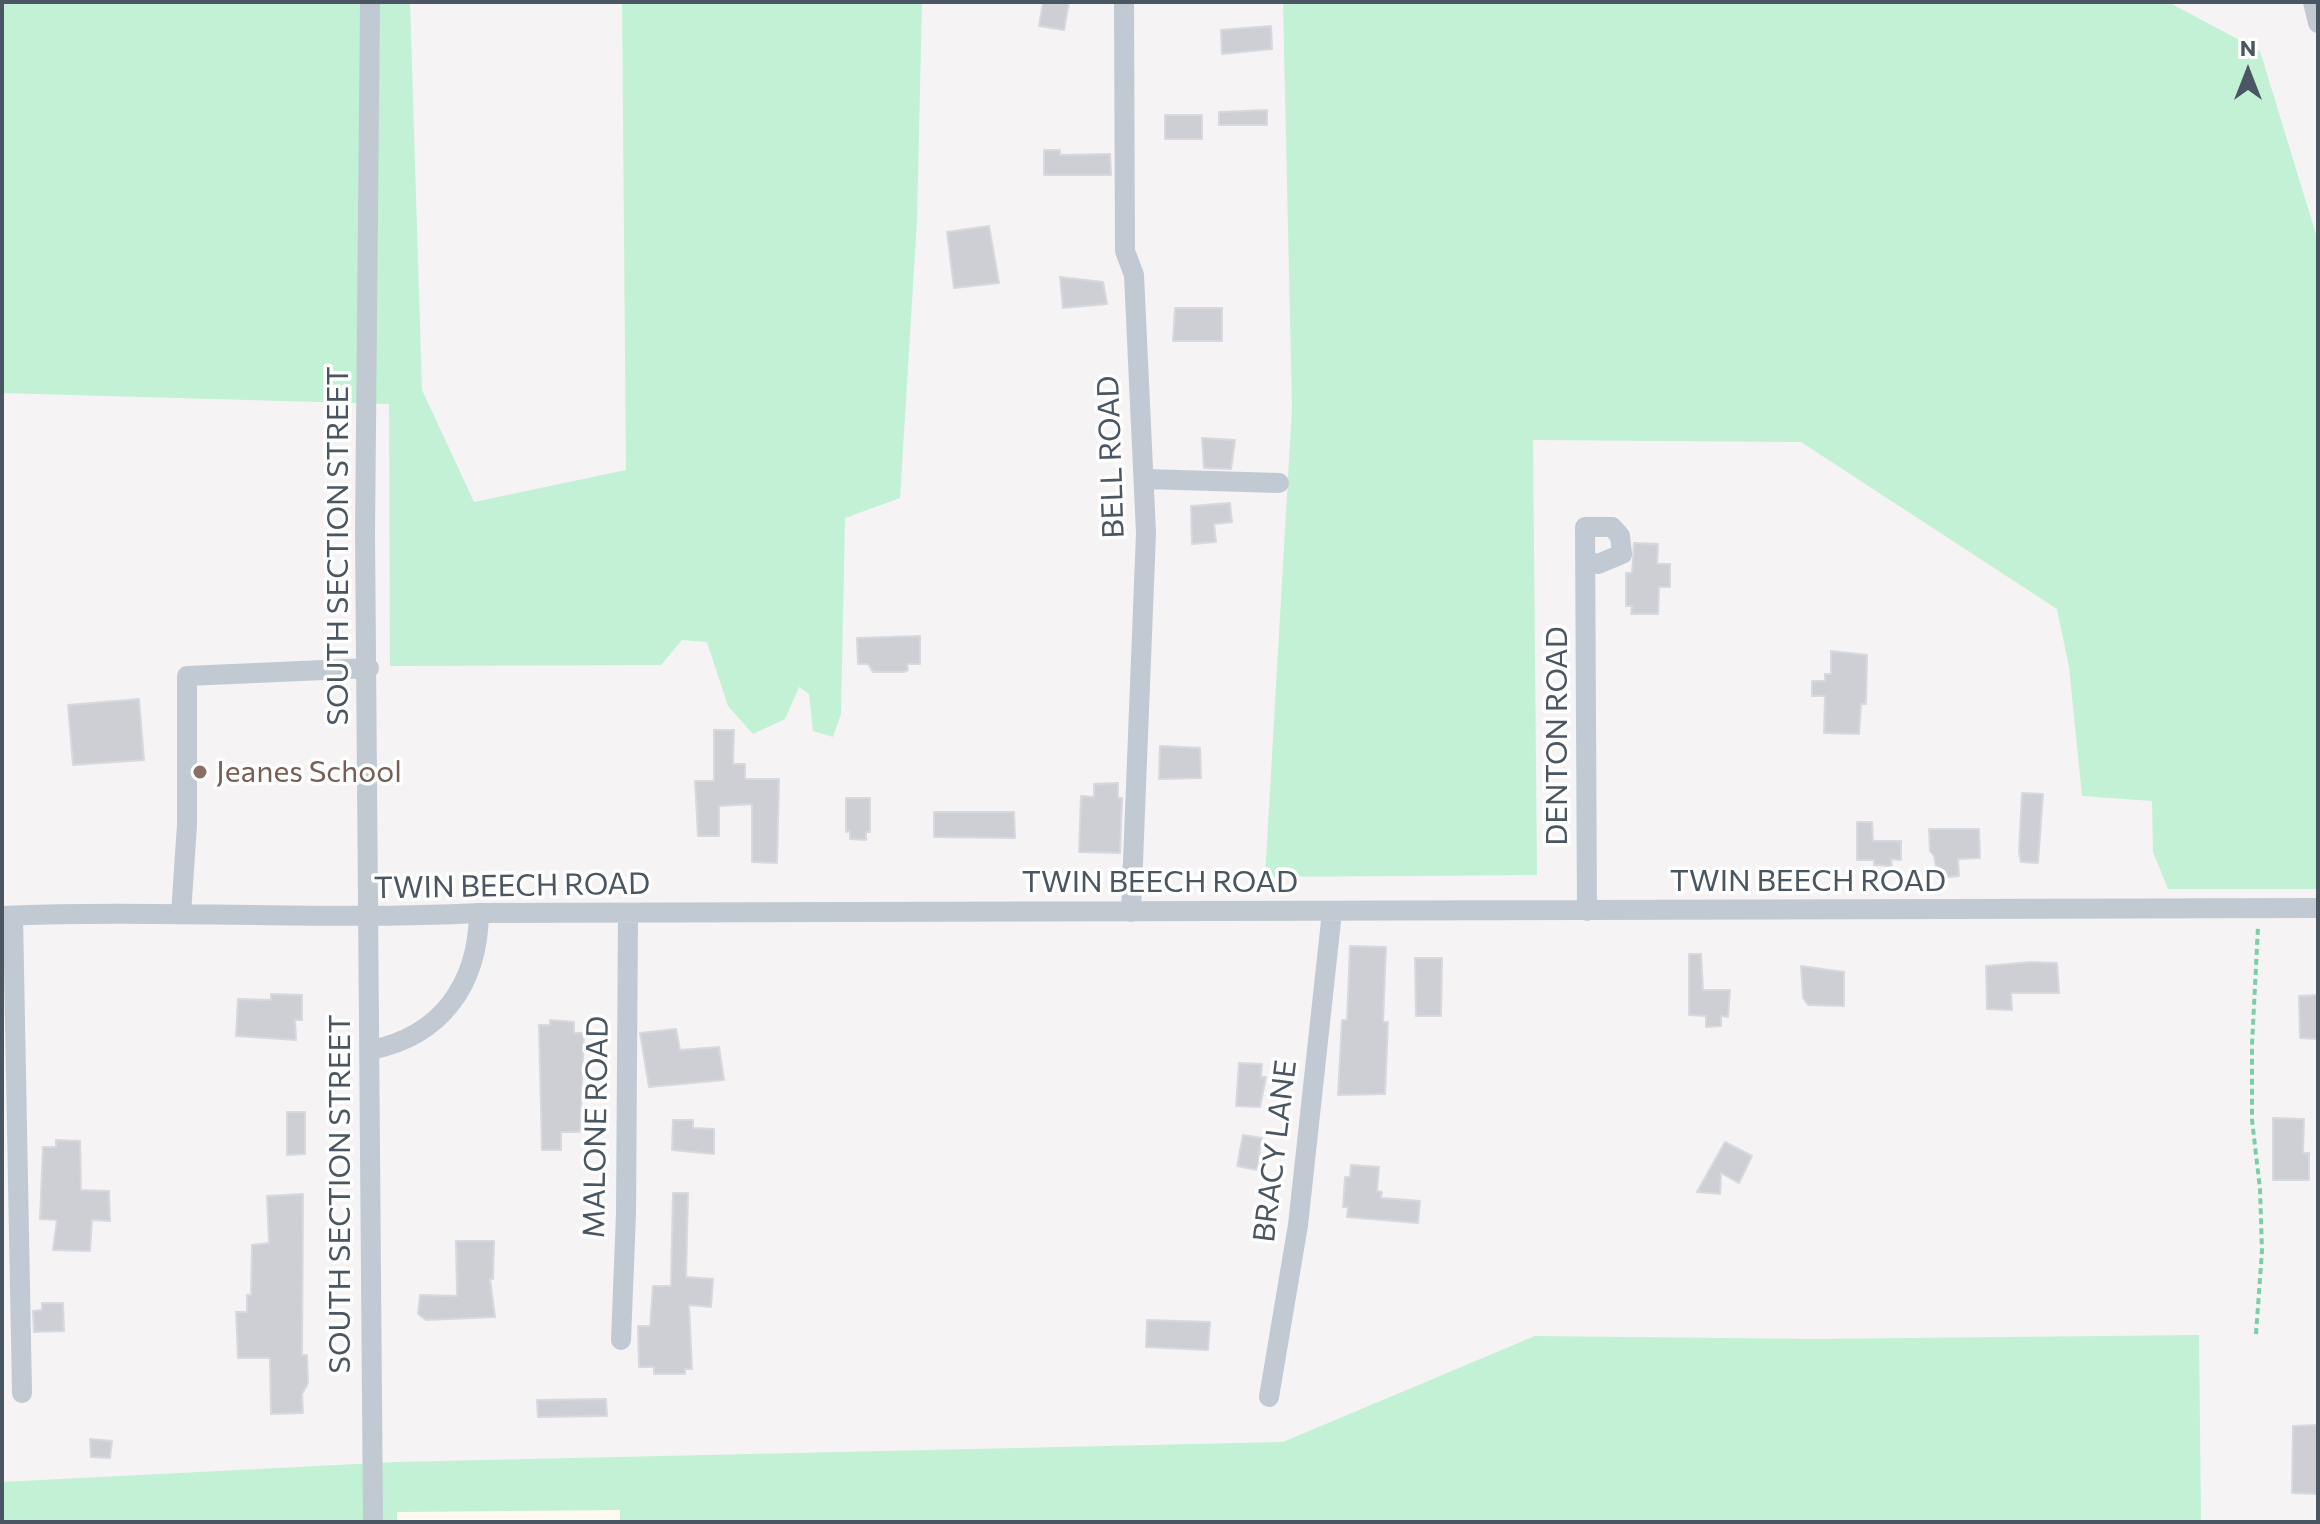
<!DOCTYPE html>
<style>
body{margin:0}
#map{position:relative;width:2320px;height:1524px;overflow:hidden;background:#f5f3f3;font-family:Commissioner,sans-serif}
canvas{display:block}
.frame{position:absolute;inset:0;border:4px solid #4a5661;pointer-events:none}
.north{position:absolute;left:2208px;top:32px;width:80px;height:80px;-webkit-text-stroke:6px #fff;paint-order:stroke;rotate:0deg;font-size:22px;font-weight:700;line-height:32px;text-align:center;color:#4a5661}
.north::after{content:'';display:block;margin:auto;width:28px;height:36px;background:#4a5661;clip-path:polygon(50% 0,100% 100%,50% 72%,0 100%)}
</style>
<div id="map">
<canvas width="2320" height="1524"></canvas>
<div class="frame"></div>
<div class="north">N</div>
</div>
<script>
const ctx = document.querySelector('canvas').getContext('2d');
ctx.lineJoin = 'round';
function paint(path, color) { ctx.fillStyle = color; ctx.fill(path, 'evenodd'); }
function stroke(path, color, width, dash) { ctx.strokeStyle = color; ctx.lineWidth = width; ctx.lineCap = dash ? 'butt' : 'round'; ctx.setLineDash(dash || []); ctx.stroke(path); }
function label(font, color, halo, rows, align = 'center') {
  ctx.font = font + ' Commissioner,sans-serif'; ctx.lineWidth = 7; ctx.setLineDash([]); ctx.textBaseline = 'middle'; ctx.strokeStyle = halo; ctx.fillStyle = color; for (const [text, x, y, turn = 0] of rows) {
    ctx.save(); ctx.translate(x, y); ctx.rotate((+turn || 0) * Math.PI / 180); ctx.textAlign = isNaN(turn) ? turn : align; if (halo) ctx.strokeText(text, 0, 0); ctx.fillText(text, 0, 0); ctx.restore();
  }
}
const commercial = new Path2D(`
 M620 1510V1522H397L396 1512Z`);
const green = new Path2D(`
 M2 2H410L422 390 474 502 626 470 622 2H922L917 220 900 498 845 518 841 714 833 737 813 731 809 694 799 687 785 719 753 734 728 706 707 642 682 640 661 665 390 666 389 404 2 393Z
 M1283 2H2168L2260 51 2318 241V889H2168L2153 852 2152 801 2082 796 2069 667 2057 609 1801 442 1533 440 1537 875 1265 877 1292 408Z
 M2199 1335 2201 1522H620V1510L397 1512V1522H2V1482L396 1462 1283 1442 1535 1336 1815 1339Z`);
const building = new Path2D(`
 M1043 2H1069L1064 30 1039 26Z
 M1271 26 1272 49 1222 54 1221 30Z
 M1267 110V125H1219V112Z
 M1165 115H1202V139H1165Z
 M1044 150H1060V155L1110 154 1111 175H1044Z
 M989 226 999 283 954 288 947 232Z
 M1060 277 1103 282 1107 304 1063 308Z
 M1175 308H1222V341H1173Z
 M1202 438 1235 440 1231 469 1204 468Z
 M1230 503 1232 522 1214 524 1216 542 1192 544 1191 506Z
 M1634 543 1658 544 1657 564H1670V587H1659L1658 614H1631L1632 606H1626V573H1632Z
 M920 636V664H907L908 670 904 672H873L868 664H858L857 638Z
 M1831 651 1867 655 1866 704H1861L1859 734 1824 733 1825 696H1812V681H1825V674H1831Z
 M139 699 144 760 73 765 68 705Z
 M714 730H734L733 764H745V779H779L777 863 752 862V804L719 806V836H698L695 781H714Z
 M1160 746 1200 748 1201 778 1159 779Z
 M1118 783V798H1122L1120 853 1079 852 1081 796 1094 797V784Z
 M2022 793 2043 794 2038 863 2021 862 2019 852Z
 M846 798H870V832H866V840L850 839V831L846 832Z
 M934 812H1014L1015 838 934 837Z
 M1857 822H1872L1873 841H1901V860L1891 859 1892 866 1874 865V860H1857Z
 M1929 829H1979L1980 858 1958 859 1959 876 1938 878 1934 856 1930 851Z
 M1350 946 1386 947 1383 1022H1388L1385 1094 1338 1095 1342 1020H1347Z
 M1689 954H1701L1703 990H1730L1728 1017 1721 1016V1026L1706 1027V1016L1689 1015Z
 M1415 958H1442L1441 1016H1416Z
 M2031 962 2057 963 2059 993H2011L2012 1010 1987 1009 1986 966Z
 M1801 966 1844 972V1006L1808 1005 1803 998Z
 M271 994 302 995V1020H295L296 1040 236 1036 238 999 271 1000Z
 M2318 995V1039L2300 1038 2299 996Z
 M550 1020 574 1022V1033H584L580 1132H561V1150H542L539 1025H550Z
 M676 1029 680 1050 719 1047 724 1080 649 1087 640 1033Z
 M1239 1063 1262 1064 1261 1077H1266L1260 1107 1236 1106Z
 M287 1112H305V1154L287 1155Z
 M2273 1118 2304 1119 2303 1153H2309V1180H2273Z
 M673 1120H693V1128L714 1129V1154L672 1150Z
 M1243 1135 1262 1138 1257 1170 1237 1166Z
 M56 1140 80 1141 81 1190 109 1191 110 1221 92 1220 90 1251 53 1250 57 1220 40 1219 43 1147H56Z
 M1725 1142 1752 1156 1739 1183 1721 1173 1720 1194 1697 1192Z
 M1351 1165 1379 1167 1377 1191 1382 1192 1381 1198 1420 1201 1418 1223 1347 1217 1348 1207H1343L1345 1177H1350Z
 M673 1193H688L686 1277 713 1279 711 1307 689 1305 692 1369H685V1374H654V1367H639L638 1326H650L653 1286H671Z
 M303 1194 302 1355H307L308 1383 302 1394 303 1413 271 1414 270 1358H238L236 1312H247V1295H251L252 1245 269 1243 267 1196Z
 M456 1241H494L493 1279H490L495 1317 426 1320 418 1314 420 1295 457 1296Z
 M42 1303H63L64 1331 34 1332 33 1311 42 1310Z
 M1147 1320 1210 1322 1208 1350 1146 1347Z
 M606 1399 607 1416 538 1417 537 1400Z
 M2318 1425V1494L2292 1493 2293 1426Z
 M90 1439 112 1441 110 1458 91 1457Z`);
const path = new Path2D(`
 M2256 1334 2262 1251 2260 1189 2252 1120V1045L2258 927`);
const minor = new Path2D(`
 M370 2 365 533 373 1522
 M1124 2 1125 251 1134 275 1146 533 1131 912
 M2313 2 2318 23
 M1145 479 1279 483
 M1586 561 1598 564 1622 554 1620 536 1612 527H1585L1587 911
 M181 914 187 825V676L369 668
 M2 916C161 909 320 921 479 913L2318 908
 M13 916 22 1393
 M371 1050C441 1036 478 985 479 913
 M621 1340 626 1214 628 915
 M1269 1397 1298 1225 1332 912`);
const markers = [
 [200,772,8,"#8d6e63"]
];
const streetNames = [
 ["BELL ROAD",1111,457,-92],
 ["SOUTH SECTION STREET",338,546,-90],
 ["DENTON ROAD",1557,736,-90],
 ["TWIN BEECH ROAD",1808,881],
 ["TWIN BEECH ROAD",1160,882],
 ["TWIN BEECH ROAD",512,886,-1],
 ["MALONE ROAD",596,1127,-89],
 ["BRACY LANE",1275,1151,-83],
 ["SOUTH SECTION STREET",340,1194,-90]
];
const educationNames = [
 ["Jeanes School",216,772]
];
paint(commercial, '#fdf9ef');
paint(green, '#c3f1d5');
paint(building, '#cdcfd5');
stroke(building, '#d7d9de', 2);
stroke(path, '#7ad0a6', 4, [6, 4]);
stroke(minor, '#c1cad2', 20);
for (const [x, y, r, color] of markers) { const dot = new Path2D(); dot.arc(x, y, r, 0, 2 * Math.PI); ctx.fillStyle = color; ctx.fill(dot); stroke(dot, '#fff', 3); }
label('30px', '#4a5661', '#fff', streetNames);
label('30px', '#785e54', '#fff', educationNames, 'left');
</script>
